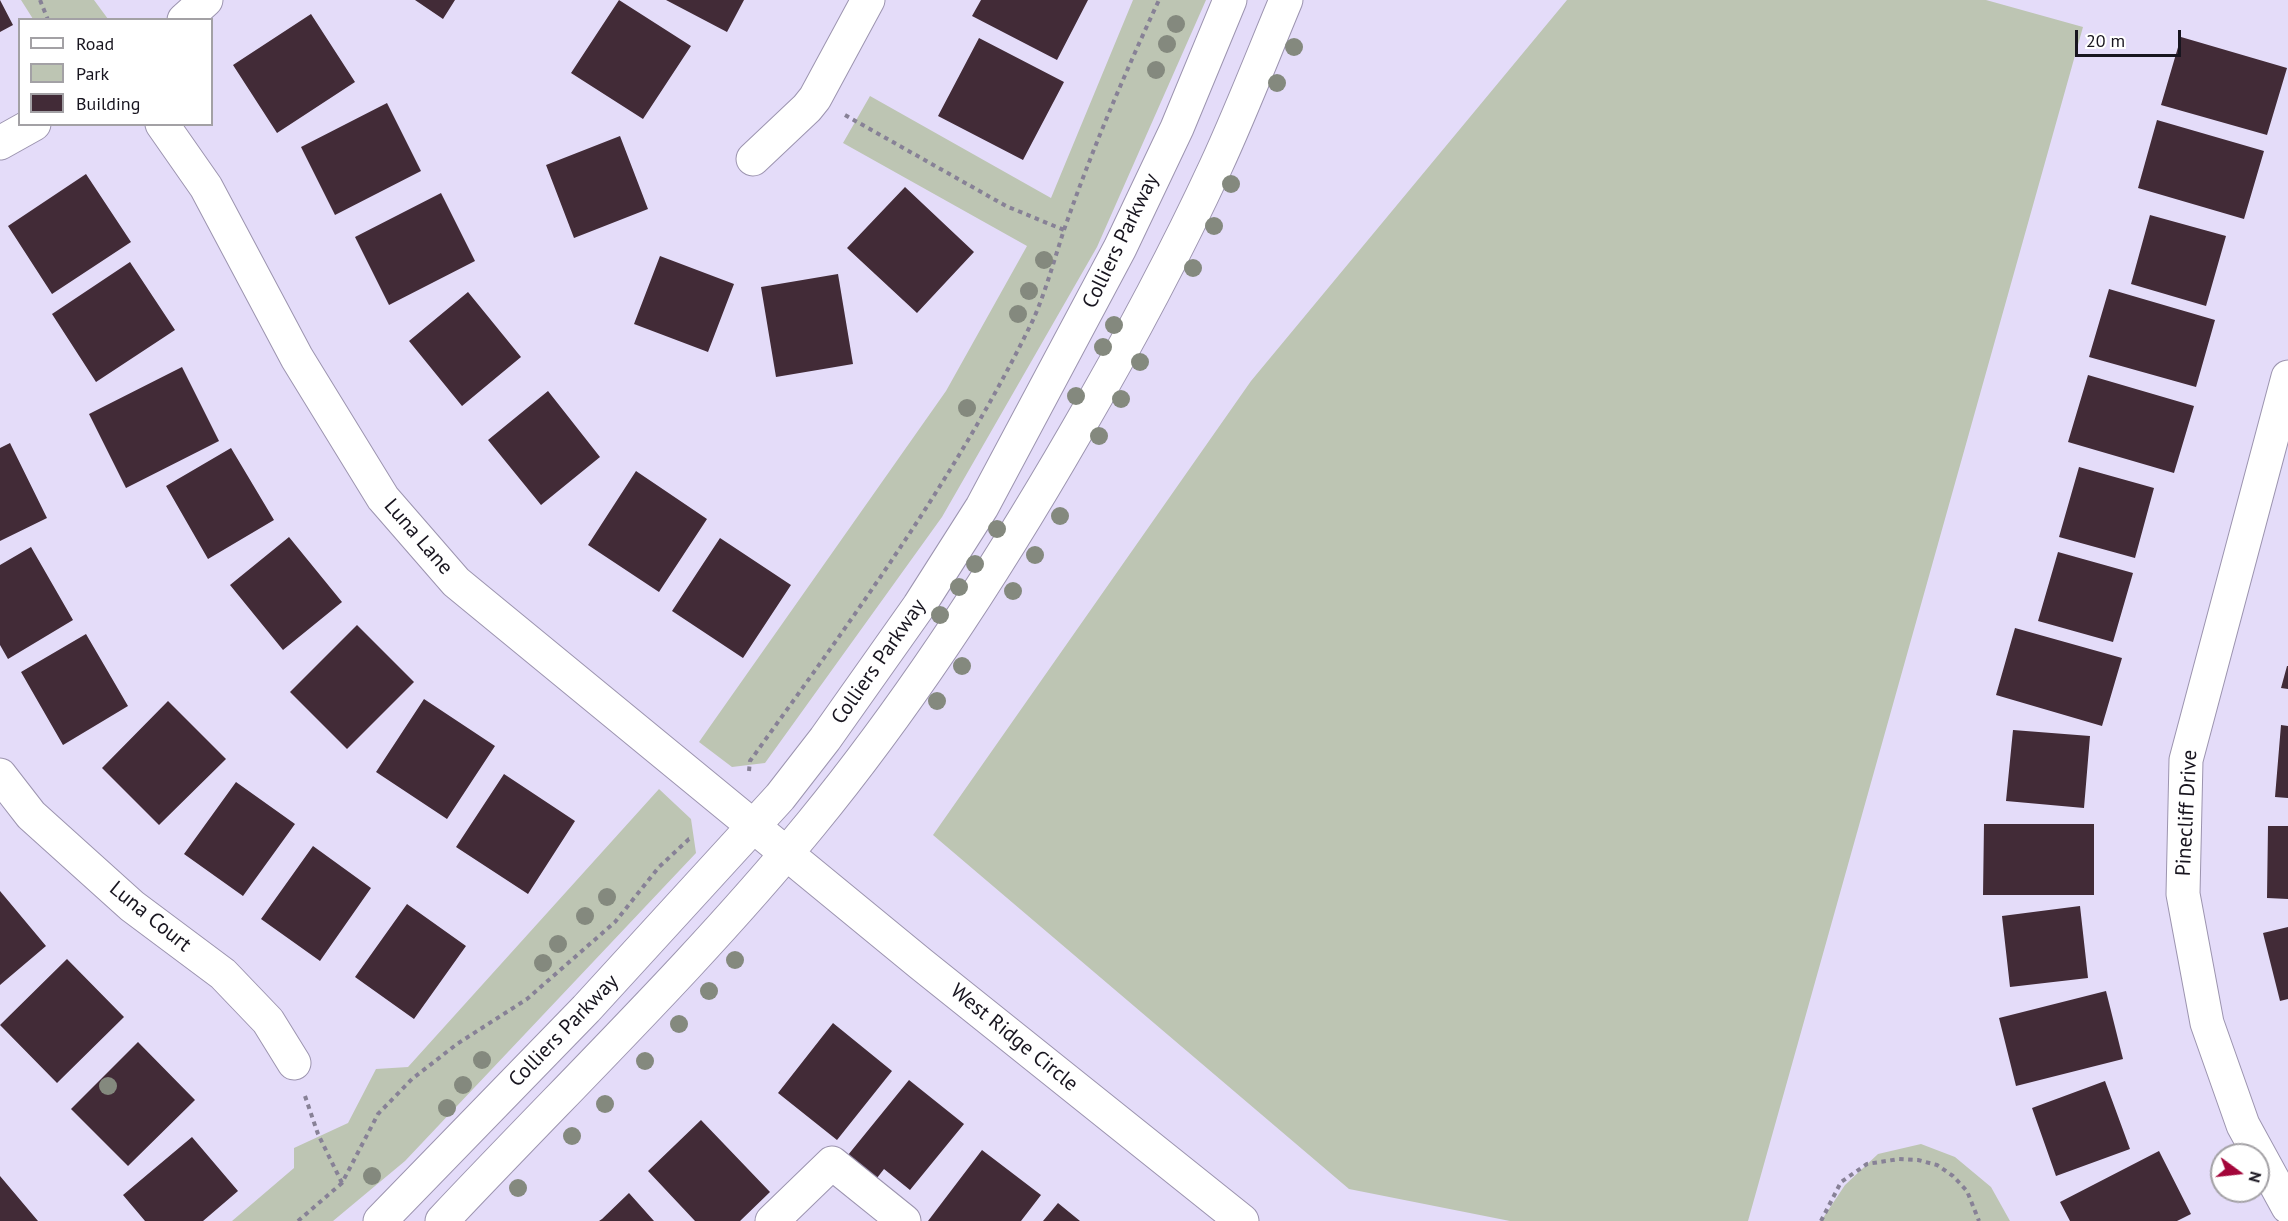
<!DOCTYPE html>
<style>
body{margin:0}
#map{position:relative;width:2288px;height:1221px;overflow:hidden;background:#e4dcf9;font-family:"PT Sans",sans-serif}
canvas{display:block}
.legend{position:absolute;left:18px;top:18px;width:195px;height:108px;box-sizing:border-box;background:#fff;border:2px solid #a3a1a5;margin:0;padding:8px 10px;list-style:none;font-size:18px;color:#18151f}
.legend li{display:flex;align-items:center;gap:12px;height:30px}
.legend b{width:30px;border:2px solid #a3a1a5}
.north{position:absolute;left:2210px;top:1143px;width:60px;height:60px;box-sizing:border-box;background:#fff;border:2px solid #a3a1a5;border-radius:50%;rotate:105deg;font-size:16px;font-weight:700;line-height:24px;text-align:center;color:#18151f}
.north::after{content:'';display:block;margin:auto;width:21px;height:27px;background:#a3063a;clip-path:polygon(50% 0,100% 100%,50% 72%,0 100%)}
.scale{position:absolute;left:2075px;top:30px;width:106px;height:27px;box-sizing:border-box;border:3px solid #18151f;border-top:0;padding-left:8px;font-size:18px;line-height:21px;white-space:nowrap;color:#18151f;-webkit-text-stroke:4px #fff;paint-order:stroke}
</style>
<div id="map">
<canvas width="2288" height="1221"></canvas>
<ul class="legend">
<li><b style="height:8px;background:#fff"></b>Road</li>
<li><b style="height:16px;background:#bdc5b3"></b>Park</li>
<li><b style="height:16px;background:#422b37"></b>Building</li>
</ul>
<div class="north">N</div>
<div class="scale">20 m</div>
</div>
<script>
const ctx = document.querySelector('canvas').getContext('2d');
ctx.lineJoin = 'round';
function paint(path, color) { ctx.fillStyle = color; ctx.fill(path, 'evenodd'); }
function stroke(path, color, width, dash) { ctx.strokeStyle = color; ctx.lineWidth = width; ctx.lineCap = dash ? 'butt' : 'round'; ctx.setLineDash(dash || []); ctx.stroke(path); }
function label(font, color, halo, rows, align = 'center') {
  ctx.font = font + ' "PT Sans",sans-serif'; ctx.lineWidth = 6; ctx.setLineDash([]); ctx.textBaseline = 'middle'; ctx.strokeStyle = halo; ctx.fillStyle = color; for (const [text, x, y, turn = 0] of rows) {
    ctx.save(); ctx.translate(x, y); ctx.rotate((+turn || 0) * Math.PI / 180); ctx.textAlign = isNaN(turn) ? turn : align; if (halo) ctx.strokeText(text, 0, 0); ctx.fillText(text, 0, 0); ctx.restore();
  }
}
const green = new Path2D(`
 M21 0H94L108 19H33Z
 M1133 0H1206L1097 247 942 517 765 763 732 767 699 742 946 391 1027 246 843 143 870 96 1051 198Z
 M1567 0H1986L2083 27 1748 1221H1510L1349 1189 933 835 1251 381Z
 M659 789 691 819 696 853 405 1161 333 1221H232L294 1168V1148L348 1123 376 1069 408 1067Z
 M1921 1144 1955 1157 1991 1187 2010 1221H1821L1845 1185 1878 1154Z`);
const building = new Path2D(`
 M0 0 13 25 0 32Z
 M415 0H455L443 19Z
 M619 0 691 46 643 119 571 73Z
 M666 0H744L727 32Z
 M981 0H1088L1057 60 972 16Z
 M311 14 355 82 277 133 233 65Z
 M2181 37 2287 68 2267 135 2161 105Z
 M979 38 1064 82 1023 160 938 116Z
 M387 103 421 171 335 215 301 147Z
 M2157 120 2264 151 2244 219 2138 188Z
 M620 136 648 209 574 238 546 165Z
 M86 174 131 242 52 294 8 226Z
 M905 187 974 252 917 313 847 248Z
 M441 193 475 261 389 305 355 237Z
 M2150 215 2226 236 2206 306 2131 284Z
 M660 256 734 284 708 352 634 324Z
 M130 262 175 330 96 382 52 314Z
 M838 274 853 364 776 377 761 287Z
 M2109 289 2215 320 2196 387 2089 357Z
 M468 292 521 357 462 406 409 341Z
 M182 367 219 441 126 488 89 414Z
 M2088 375 2194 406 2174 473 2068 442Z
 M548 391 600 457 541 505 488 440Z
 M10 443 47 518 0 541V448Z
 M231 448 274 520 208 559 166 486Z
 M2079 467 2154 488 2135 558 2059 537Z
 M636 471 707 519 659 592 588 545Z
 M289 537 342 602 283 650 230 585Z
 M720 538 791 585 743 658 672 611Z
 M31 547 73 620 8 659 0 645V565Z
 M2058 552 2133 573 2113 642 2038 621Z
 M357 625 414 682 347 749 290 692Z
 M2015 628 2122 658 2102 726 1996 695Z
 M86 634 128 706 63 745 21 672Z
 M2287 666H2288V689L2281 688Z
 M424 699 495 746 447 819 376 772Z
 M168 701 226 759 159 825 102 768Z
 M2281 725 2288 726V798L2275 797Z
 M2013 730 2090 736 2084 808 2006 801Z
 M504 774 575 821 528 894 456 847Z
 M236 782 295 824 243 896 184 854Z
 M1984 824H2094V895H1983Z
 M2268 826H2288V899L2267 898Z
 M313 846 371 888 320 961 261 919Z
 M0 891 46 946 0 985Z
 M407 904 466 946 414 1019 355 977Z
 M2080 906 2088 978 2010 987 2002 916Z
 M2288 927V999L2280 1001 2263 933Z
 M67 959 124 1017 57 1083 0 1025Z
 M2106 991 2123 1059 2016 1086 1999 1018Z
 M833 1023 892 1071 837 1140 778 1093Z
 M138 1042 195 1100 128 1166 71 1109Z
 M909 1080 964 1124 910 1190 884 1169 877 1178 848 1155Z
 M2105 1081 2130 1149 2056 1176 2032 1108Z
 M701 1120 770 1192 740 1221H695L648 1171Z
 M192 1137 238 1191 203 1221H145L123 1195Z
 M982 1150 1041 1195 1021 1221H928Z
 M2159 1151 2191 1214 2177 1221H2070L2060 1202Z
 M0 1176 38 1221H0Z
 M629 1193 654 1221H599L602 1219Z
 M1058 1203 1080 1221H1043Z`);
const path = new Path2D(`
 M40 0 48 20
 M845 115 1006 206 1064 230
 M749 771 750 761C852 619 956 478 1033 320 1046 291 1054 260 1064 230 1091 152 1124 75 1159 0
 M305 1096 318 1134 342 1183
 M298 1221 342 1183 378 1114 412 1079 457 1044 527 999 615 922 659 867 689 839 693 838
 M1821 1221 1841 1182 1867 1164 1899 1159 1918 1160 1937 1165 1953 1176 1967 1191 1979 1221`);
const minor = new Path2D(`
 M184 20 206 0
 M162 124 206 187 297 358 383 498 456 582 921 964 1242 1221
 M0 143 34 124
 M753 159 807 108 815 98 868 0
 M2288 377 2186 760 2183 894 2207 1023 2243 1125 2288 1207
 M0 775 31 815 132 906 223 974 268 1021 294 1063
 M380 1221 586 1009 780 797 825 739 919 606 982 507 1120 248 1177 128 1230 0
 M442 1221C565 1090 697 963 811 824 911 702 997 569 1076 432 1126 346 1174 257 1216 166 1241 112 1263 55 1286 0
 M772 1221 832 1163 904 1221`);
const trees = [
 [1176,24],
 [1167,44],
 [1294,47],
 [1156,70],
 [1277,83],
 [1231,184],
 [1214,226],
 [1044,260],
 [1193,268],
 [1029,291],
 [1018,314],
 [1114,325],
 [1103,347],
 [1140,362],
 [1076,396],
 [1121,399],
 [967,408],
 [1099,436],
 [1060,516],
 [997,529],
 [1035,555],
 [975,564],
 [959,587],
 [1013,591],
 [940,615],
 [962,666],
 [937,701],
 [607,897],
 [585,916],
 [558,944],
 [735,960],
 [543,963],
 [709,991],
 [679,1024],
 [482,1060],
 [645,1061],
 [463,1085],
 [108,1086],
 [605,1104],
 [447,1108],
 [572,1136],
 [372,1176],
 [518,1188]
];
const streetNames = [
 ["Colliers Parkway",1121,241,-64],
 ["Luna Lane",418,537,49],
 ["Colliers Parkway",879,662,-55],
 ["Pinecliff Drive",2187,813,-87],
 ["Luna Court",150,917,39],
 ["Colliers Parkway",564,1031,-46],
 ["West Ridge Circle",1014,1038,39]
];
paint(green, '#bdc5b3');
paint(building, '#422b37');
stroke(minor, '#9c94af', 35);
stroke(path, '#878196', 4, [4.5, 4.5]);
stroke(minor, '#fff', 33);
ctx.fillStyle = '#84897e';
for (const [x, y] of trees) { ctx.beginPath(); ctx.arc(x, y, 9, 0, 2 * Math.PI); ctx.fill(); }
label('21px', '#18151f', '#fff', streetNames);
</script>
